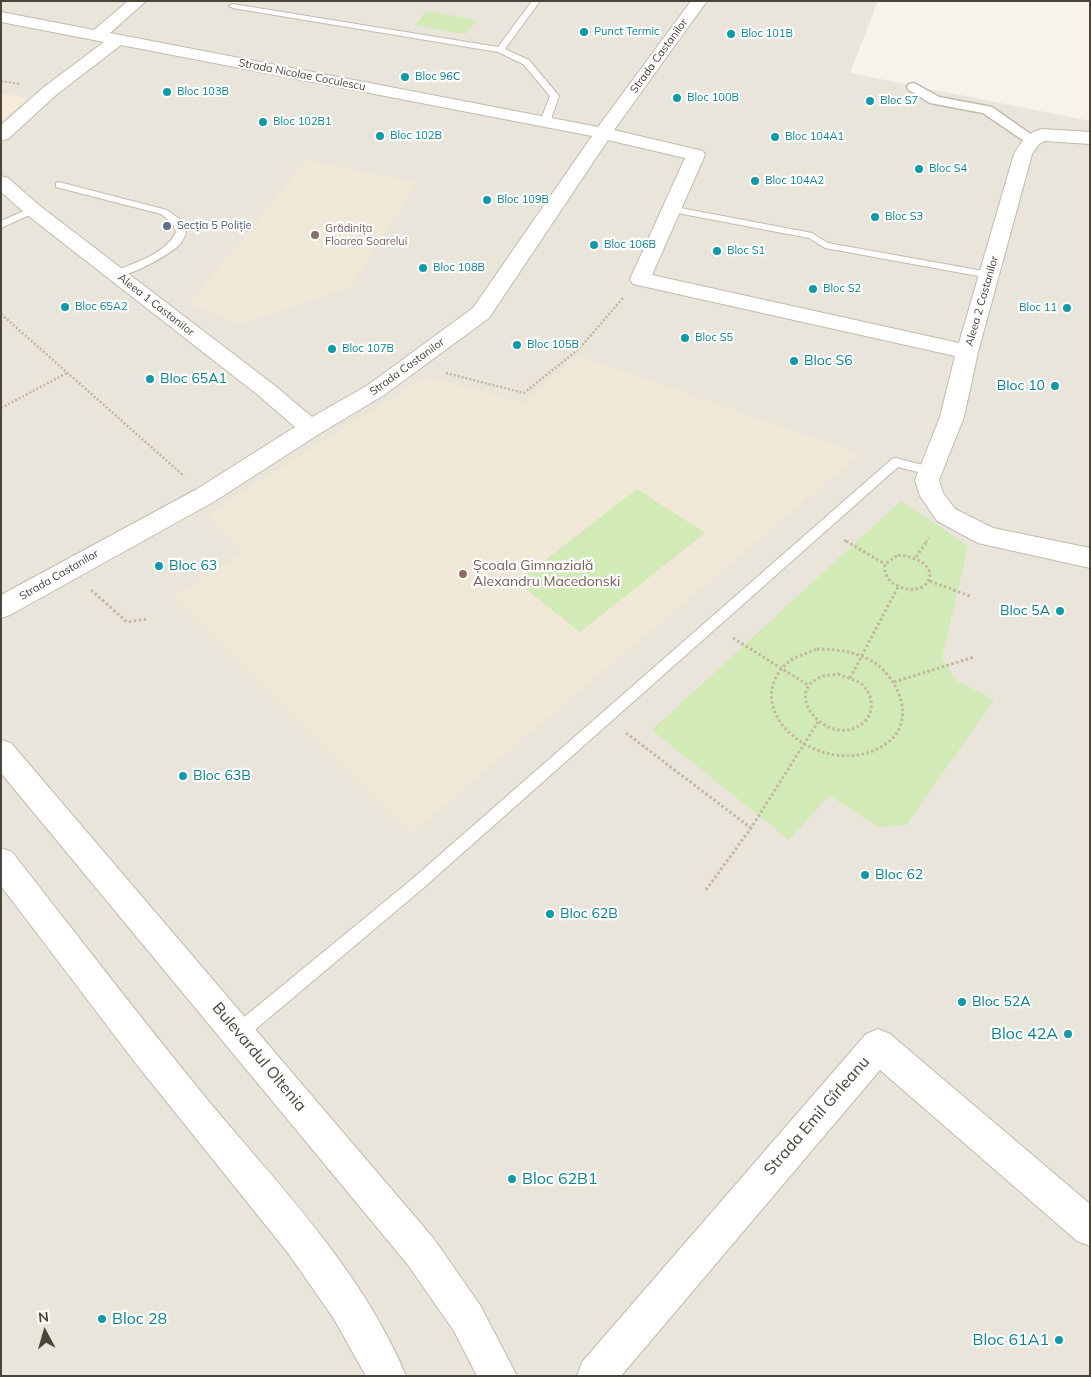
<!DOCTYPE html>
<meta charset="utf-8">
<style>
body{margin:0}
#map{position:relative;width:1091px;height:1377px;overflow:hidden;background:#f6f3ec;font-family:Mulish,sans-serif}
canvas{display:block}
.frame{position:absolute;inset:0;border:2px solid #4b4439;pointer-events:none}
.north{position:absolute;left:20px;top:1307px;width:50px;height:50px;-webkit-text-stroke:4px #fff;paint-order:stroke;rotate:354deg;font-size:14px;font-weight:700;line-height:20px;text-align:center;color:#4b4439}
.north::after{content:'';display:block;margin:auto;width:18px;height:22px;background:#4b4439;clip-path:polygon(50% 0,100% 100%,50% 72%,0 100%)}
</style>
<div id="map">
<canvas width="1091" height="1377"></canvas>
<div class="frame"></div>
<div class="north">N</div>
</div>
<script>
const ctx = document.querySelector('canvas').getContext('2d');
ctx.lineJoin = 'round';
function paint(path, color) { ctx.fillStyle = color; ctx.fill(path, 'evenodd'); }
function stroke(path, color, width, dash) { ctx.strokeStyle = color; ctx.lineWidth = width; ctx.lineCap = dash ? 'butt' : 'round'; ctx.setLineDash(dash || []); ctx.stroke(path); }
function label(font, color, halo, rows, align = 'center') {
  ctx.font = font + ' Mulish,sans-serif'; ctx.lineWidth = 4.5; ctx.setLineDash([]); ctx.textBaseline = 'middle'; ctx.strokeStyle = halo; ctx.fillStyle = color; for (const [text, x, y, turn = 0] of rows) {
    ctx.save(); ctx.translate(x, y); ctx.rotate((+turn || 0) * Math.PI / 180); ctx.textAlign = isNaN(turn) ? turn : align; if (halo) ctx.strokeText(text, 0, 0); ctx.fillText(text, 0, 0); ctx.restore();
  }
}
const residential = new Path2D(`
 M1 1H878L850 73 1090 121V1376H1Z`);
const commercial = new Path2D(`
 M1 93 27 98 1 122Z`);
const education = new Path2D(`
 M307 160 417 183 351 286 239 325 190 303Z
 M578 356 860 454 411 833 174 596 243 553 208 514 425 377 524 403Z`);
const green = new Path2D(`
 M427 11 477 20 465 34 415 25Z
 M637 489 705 533 580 632 517 582Z
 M901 501 968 546 942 658 957 681 994 700 906 825 878 827 829 795 789 840 652 730Z`);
const pathFar2 = new Path2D(`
 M1 81 20 84`);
const pathFar1 = new Path2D(`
 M1 314 184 476
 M446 373 524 393 579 349 623 298
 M1 408 67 373
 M844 540 848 542
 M926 542 929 538`);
const path = new Path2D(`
 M846 541 885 564
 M898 555C949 560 931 601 898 586 888 581 884 575 885 564Z
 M916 557 927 541
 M930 581 972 597
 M91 590 127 622 148 619
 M733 638 808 685
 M817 649C837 649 858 652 875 663 900 681 916 722 887 743 830 785 735 715 786 664 793 657 808 653 817 649Z
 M838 674C845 677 853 679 860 683 873 692 876 712 863 723 831 750 781 695 819 678 824 675 832 675 838 674Z
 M850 678 898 587
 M894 682 974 657
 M626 733 751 828
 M706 890 751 828 818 722`);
const service = new Path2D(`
 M532 1H540L505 49 529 60 559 96 550 122 545 125 540 122 550 96 523 64 498 52 233 8 229 6 233 4 498 47Z
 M59 182 167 210 181 220 186 232C185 236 183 240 181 243 172 254 126 279 113 276V272C134 263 166 254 176 232L173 224 161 214 56 187V183Z
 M670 206 812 233 828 243 989 272 994 275 989 278 825 248 809 238 667 211V207Z
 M33 207 38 210 36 212 1 228V221Z
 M896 458 934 468 936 471 930 475 898 467 421 890 244 1039 238 1041 232 1039 230 1033 232 1027 411 880 892 459Z`);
const pedestrian = new Path2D(`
 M914 83 939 97 992 107 1039 140 1037 143H1027L983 113 930 103 909 90 907 87 909 84Z`);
const minor = new Path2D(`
 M128 1H146L110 33 598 127 691 1H707L614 130 703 151 705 155 652 275 959 343 1014 154C1022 141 1027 133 1042 129L1090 132V144L1045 141 1039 144 1032 154 978 352 964 417 939 480 943 493 955 509 993 528 1090 548V568L978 543 937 521 920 496 915 480 940 417 955 356 633 284 630 279 685 158 608 140 489 318 384 395 319 434 215 501 10 615 1 618V595L197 489 295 427 258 395 26 214 1 192V176L8 178 40 206 274 385 312 417 368 385 473 308 592 136 121 45 56 95 8 139 1 140V125L44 87 104 42 1 22V12L94 30Z
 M878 1029 890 1034 1090 1204V1246L1077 1241 880 1070 621 1376H577L582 1362 866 1034Z`);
const tertiary = new Path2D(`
 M1 740 11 743 434 1239 480 1305 517 1376H477L454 1331 408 1265 1 773Z
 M1 848 12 852C78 936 143 1021 211 1104 282 1189 363 1272 406 1376H366L334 1319 288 1253 137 1065 1 886Z`);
const markers = [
 [584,32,5,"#0f9aa8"],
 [731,34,5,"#0f9aa8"],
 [405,77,5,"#0f9aa8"],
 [167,92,5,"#0f9aa8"],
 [677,98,5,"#0f9aa8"],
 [870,101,5,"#0f9aa8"],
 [263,122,5,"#0f9aa8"],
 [380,136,5,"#0f9aa8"],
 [775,137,5,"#0f9aa8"],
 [919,169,5,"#0f9aa8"],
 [755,181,5,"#0f9aa8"],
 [487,200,5,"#0f9aa8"],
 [875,217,5,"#0f9aa8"],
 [167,226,5,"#5c6f8a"],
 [315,235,5,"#8d6e63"],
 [594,245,5,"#0f9aa8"],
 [717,251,5,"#0f9aa8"],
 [423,268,5,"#0f9aa8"],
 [813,289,5,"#0f9aa8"],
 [65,307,5,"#0f9aa8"],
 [1067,308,5,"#0f9aa8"],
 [685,338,5,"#0f9aa8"],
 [517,345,5,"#0f9aa8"],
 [332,349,5,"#0f9aa8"],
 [794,361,5,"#0f9aa8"],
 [150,379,5,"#0f9aa8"],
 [1055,386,5,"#0f9aa8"],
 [159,566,5,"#0f9aa8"],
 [463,574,5,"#8d6e63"],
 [1060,611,5,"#0f9aa8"],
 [183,776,5,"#0f9aa8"],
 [865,875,5,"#0f9aa8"],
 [550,914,5,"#0f9aa8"],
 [962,1002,5,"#0f9aa8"],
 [1068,1034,5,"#0f9aa8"],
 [512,1179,5,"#0f9aa8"],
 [102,1319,5,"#0f9aa8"],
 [1059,1340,5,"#0f9aa8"]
];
const farCulturenames = [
 ["Punct Termic",594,32],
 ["Bloc 101B",741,34],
 ["Bloc 96C",415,77],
 ["Bloc 103B",177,92],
 ["Bloc 100B",687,98],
 ["Bloc S7",880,101],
 ["Bloc 102B1",273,122],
 ["Bloc 102B",390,136],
 ["Bloc 104A1",785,137],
 ["Bloc S4",929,169],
 ["Bloc 104A2",765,181],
 ["Bloc 109B",497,200],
 ["Bloc S3",885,217],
 ["Bloc 106B",604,245],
 ["Bloc S1",727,251],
 ["Bloc 108B",433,268],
 ["Bloc S2",823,289],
 ["Bloc 65A2",75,307],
 ["Bloc 11",1057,308,"right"],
 ["Bloc S5",695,338],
 ["Bloc 105B",527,345],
 ["Bloc 107B",342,349]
];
const farStreetnames = [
 ["Strada Castanilor",659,56,-54],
 ["Strada Nicolae Coculescu",302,75,11],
 ["Aleea 2 Castanilor",982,301,-74],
 ["Aleea 1 Castanilor",156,305,38],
 ["Strada Castanilor",407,367,-36],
 ["Strada Castanilor",59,575,-30]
];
const farServicenames = [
 ["Secția 5 Poliție",177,226]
];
const farEducationnames = [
 ["Grădinița",325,229],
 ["Floarea Soarelui",325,242]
];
const cultureNames = [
 ["Bloc S6",804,361],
 ["Bloc 65A1",160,379],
 ["Bloc 10",1045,386,"right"],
 ["Bloc 63",169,566],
 ["Bloc 5A",1050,611,"right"],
 ["Bloc 63B",193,776],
 ["Bloc 62",875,875],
 ["Bloc 62B",560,914],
 ["Bloc 52A",972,1002]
];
const educationNames = [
 ["Școala Gimnazială",473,566],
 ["Alexandru Macedonski",473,582]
];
const nearCulturenames = [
 ["Bloc 42A",1058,1034],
 ["Bloc 62B1",522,1179,"left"],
 ["Bloc 28",112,1319,"left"],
 ["Bloc 61A1",1049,1340]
];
const nearStreetnames = [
 ["Bulevardul Oltenia",259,1057,50],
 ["Strada Emil Gîrleanu",817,1116,-49]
];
paint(residential, '#eae5da');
paint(commercial, '#f7ead8');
paint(education, '#efe8d6');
paint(green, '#d2eab5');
stroke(service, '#c2bbae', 2);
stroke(pedestrian, '#c2bbae', 3);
stroke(minor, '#c2bbae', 2);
stroke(tertiary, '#c2bbae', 2);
stroke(pathFar2, '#c4b79f', 2, [2, 2]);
stroke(pathFar1, '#c4b79f', 2.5, [2, 2]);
stroke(path, '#c4b79f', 3, [2.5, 2.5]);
paint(service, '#fff');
paint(pedestrian, '#fff');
paint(minor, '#fff');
paint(tertiary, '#fff');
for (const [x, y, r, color] of markers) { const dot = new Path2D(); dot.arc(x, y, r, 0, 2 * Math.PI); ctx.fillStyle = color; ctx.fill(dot); stroke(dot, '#fff', 2); }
label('11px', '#0d838f', '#fff', farCulturenames, 'left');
label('11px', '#4b4439', '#fff', farStreetnames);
label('11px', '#4e5e75', '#fff', farServicenames, 'left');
label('11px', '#785e54', '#fff', farEducationnames, 'left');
label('14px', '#0d838f', '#fff', cultureNames, 'left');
label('14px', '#785e54', '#fff', educationNames, 'left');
label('16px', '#0d838f', '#fff', nearCulturenames, 'right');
label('16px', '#4b4439', '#fff', nearStreetnames);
</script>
